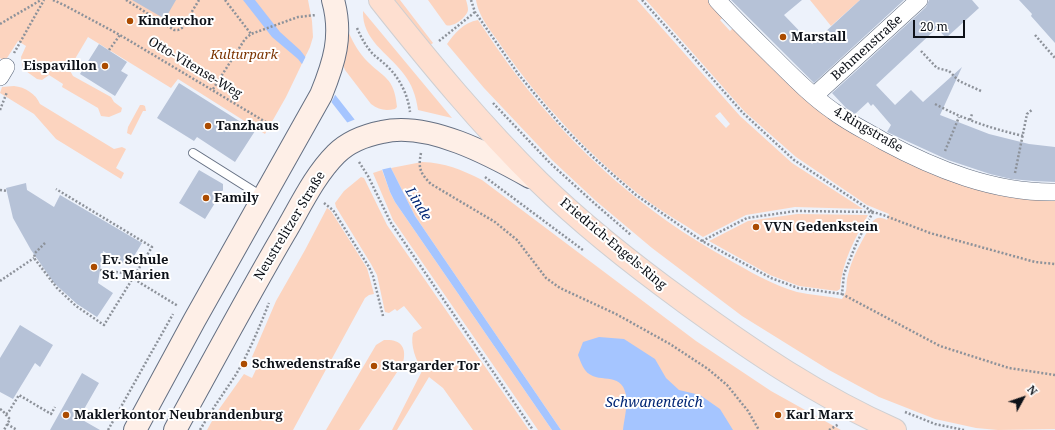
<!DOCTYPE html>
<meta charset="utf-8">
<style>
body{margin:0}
#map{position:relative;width:1055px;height:430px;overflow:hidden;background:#edf2fb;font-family:"Noto Serif",serif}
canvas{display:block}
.north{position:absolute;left:1003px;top:378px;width:40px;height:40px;-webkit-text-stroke:3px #fff;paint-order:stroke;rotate:50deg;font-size:11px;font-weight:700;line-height:16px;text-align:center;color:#0d1118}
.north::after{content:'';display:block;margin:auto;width:14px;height:18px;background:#0d1118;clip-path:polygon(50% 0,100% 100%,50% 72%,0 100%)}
.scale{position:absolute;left:913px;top:20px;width:52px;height:18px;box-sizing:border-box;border:2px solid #0d1118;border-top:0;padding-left:5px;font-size:12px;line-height:14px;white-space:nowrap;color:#0d1118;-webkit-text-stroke:3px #fff;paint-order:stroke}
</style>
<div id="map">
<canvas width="1055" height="430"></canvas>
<div class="north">N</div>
<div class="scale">20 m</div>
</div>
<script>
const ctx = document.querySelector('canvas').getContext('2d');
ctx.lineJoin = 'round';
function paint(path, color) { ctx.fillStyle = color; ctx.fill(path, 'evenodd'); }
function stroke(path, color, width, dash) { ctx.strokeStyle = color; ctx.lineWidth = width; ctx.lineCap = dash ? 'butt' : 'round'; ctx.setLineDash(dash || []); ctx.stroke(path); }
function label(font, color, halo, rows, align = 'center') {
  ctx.font = font + ' "Noto Serif",serif'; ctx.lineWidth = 4; ctx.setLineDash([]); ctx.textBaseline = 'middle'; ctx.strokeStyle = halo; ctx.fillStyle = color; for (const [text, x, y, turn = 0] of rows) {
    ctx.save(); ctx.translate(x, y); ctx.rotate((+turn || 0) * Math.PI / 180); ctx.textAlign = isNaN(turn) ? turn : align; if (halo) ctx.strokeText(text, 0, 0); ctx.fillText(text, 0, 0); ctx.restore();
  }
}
const green = new Path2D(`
 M0 0H308L312 21 313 37 310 47 286 97 265 134 178 79 171 88 88 37 69 69 73 76 111 97 114 102 122 108 121 112 109 117 101 116 98 108 62 87 63 84 49 75 42 80 37 79 23 69 21 57 26 46 18 41 5 61 0 58Z
 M391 0H400L433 43 429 46Z
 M428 0H466C467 3 468 7 468 10 467 17 453 28 446 25Z
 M476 0H637L740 116 792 163 863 209 795 207 746 215 703 237C681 222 657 209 637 193 586 152 541 103 504 50 494 34 479 19 476 0ZM720 112 730 124 726 128 715 116Z
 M646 0H711L725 16 720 20 730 31 734 27 852 133 1055 199V429L998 430 976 428 935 419 879 397 829 370 742 316 652 248 596 201 552 160 484 88 447 44C454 34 464 22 478 20 491 39 504 59 518 77 575 151 645 213 726 258 749 271 772 285 797 292 811 295 827 296 842 299 849 290 845 285 848 275 852 256 864 238 873 221 878 216 882 218 887 220L889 214 867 205 796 157 745 112Z
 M810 0H860L831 26Z
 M363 11 452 118 418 110C416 96 412 84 403 73 388 53 362 40 363 11Z
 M347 29C352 40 357 50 365 59 384 79 394 76 397 107L395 109C385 111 379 110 371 104L345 70 343 65 346 50Z
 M14 86C25 87 36 94 40 104L114 149 122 147 126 149 116 168 124 173 121 179 56 139 34 114 0 93 2 87Z
 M140 105H143L145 106 146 111H143L131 135 127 133 128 127Z
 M422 162C446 163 460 169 482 180L696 341 771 391 841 430H561L415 216 391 168Z
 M382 170 390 192 395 202 552 430H538L393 220 373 173Z
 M361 177 364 178 387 225 529 430H473L443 388 429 377 397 430H392L422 371C416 359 410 346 413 333L422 328 404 306 397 311 395 309 389 313 385 312 377 275 371 264 336 207 335 203 344 191Z
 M327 208 331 211 367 268 374 294 369 295 365 298 293 430H207L217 412 244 374 252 378 260 361 252 357 276 301 305 250Z
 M797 214 868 215C855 238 842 262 840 289L837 291 799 286 770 275 709 241 748 221Z
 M384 340C401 339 407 347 403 363L359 430H326L376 345Z`);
const water = new Path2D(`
 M243 0H255L280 32 300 50 388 162 415 216 561 430H552L395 202 390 192 381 166 298 59 272 37Z
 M599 337 624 339 655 359 666 378 679 390 700 395 720 409 733 430H623C624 420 628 405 626 395 621 369 597 386 585 370 582 366 580 360 578 355L583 342Z`);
const pier = new Path2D(`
 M307 54 353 113 390 161 393 167 380 170 379 167 301 66ZM336 93 356 119 346 123 331 103Z`);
const building = new Path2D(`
 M132 0H176L165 19Z
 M731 0H802L784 15 812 44 860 0H904L814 83Z
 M929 0H972L979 8 946 38 937 28 876 85 895 105 911 90 923 102 962 67 940 115 989 134 1029 144 1055 147V182L1033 181 1011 179 990 174 948 160 887 132 891 125 873 104 871 106 868 102 855 114 846 108 832 93 926 7Z
 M1019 0H1055V43L1031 16 1032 14Z
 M99 44 127 62 121 71 128 75 115 96 80 74Z
 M179 83 255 131 235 162 197 137 194 141 157 118Z
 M199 170 223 184V190L205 219 179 203Z
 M26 183 27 190 54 207 60 195 142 243 128 266 103 251 98 283 113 293 97 317 77 304 54 283 31 250 13 218 6 188Z
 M20 325 53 345 40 367 35 363 13 399 0 392V358Z
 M82 373 99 383 79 418 100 430H50Z`);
const path = new Path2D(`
 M53 0 64 5 120 35 279 130
 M126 0 174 30H178L182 28 199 0
 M225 0 251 34
 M471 0 475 12 519 75 559 123 594 158 636 195 702 241 771 278 798 288 842 294 844 274 857 242 873 212
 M642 0 743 113 794 160 873 212
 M0 24 41 0
 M357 28C361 37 365 45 372 53 377 58 383 62 388 67 400 79 408 95 410 112
 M1035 35 1055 58
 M439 41 475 12
 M109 50 120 35
 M921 51 937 68 949 71 959 81 981 91
 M14 53 44 0
 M213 89 245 39 251 34 298 17 316 15
 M493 103 550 163 594 203 631 235
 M935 104C965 120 990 128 1023 136
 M0 110 7 92
 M970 120 972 114
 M945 151 959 117
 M421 153C418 168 420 173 431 184L495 222 517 240 546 278 560 288 616 314 670 344 708 369 727 385 748 411 759 430
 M359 162 368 176 391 223 533 430
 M1015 173 1027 114 1033 109
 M485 177 583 250
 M0 190 7 191
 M324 203 333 210 369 267 373 276 383 316
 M702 241 747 218 796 211 873 212 883 215 930 233 1035 262 1055 264
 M45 243 35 253 34 258 57 288 76 306 104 325 152 247 56 189
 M100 270 124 273 178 306
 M0 281 34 258
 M842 294 940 346 1009 368 1055 375
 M0 409C5 412 6 416 10 419L4 430
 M905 412 935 424 964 430
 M6 414 8 413 19 395 51 414 55 407
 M7 424 17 430
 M108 430 173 314
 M200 430C211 411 223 394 235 376 249 353 259 328 269 303
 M829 430 839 424`);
const service = new Path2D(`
 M193 153 263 197`);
const minor = new Path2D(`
 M717 0C737 22 758 42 779 63 796 80 813 97 833 111 849 123 866 131 883 141 935 169 994 193 1055 192
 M0 77 6 67
 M814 96 919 0`);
const secondary = new Path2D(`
 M135 430 194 321 321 95C334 63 343 36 333 0
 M175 430C211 365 246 299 284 234 300 207 314 176 336 154 348 142 367 135 382 132 428 121 491 155 530 177`);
const primary = new Path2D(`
 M380 0C430 63 481 125 539 182 584 226 635 266 686 303 752 351 820 397 895 430`);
const markers = [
 [130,21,4,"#ab4b00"],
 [783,37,4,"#ab4b00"],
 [105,66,4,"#ab4b00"],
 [208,126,4,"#ab4b00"],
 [206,198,4,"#ab4b00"],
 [756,227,4,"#ab4b00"],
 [94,267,4,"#ab4b00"],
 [244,364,4,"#ab4b00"],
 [374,366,4,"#ab4b00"],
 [66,415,4,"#ab4b00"],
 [778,415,4,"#ab4b00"]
];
const poiNames = [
 ["Kinderchor",138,21],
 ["Marstall",791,37],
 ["Eispavillon",97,66,"right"],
 ["Tanzhaus",216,126],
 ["Family",214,198],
 ["VVN Gedenkstein",764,227],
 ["Ev. Schule",102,260],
 ["St. Marien",102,275],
 ["Schwedenstraße",252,364],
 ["Stargarder Tor",382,366],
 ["Maklerkontor Neubrandenburg",74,415],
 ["Karl Marx",786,415]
];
const streetNames = [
 ["Behmenstraße",867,48,-42],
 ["Otto-Vitense-Weg",195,68,31],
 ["4.Ringstraße",868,130,30],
 ["Neustrelitzer Straße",290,226,-59],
 ["Friedrich-Engels-Ring",613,244,40]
];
const parkNames = [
 ["Kulturpark",244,55]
];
const waterNames = [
 ["Linde",418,204,58],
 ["Schwanenteich",654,403]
];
paint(green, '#fcd4bf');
paint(water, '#a5c5ff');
paint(pier, '#edf2fb');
paint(building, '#b6c2d7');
stroke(service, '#646f82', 10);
stroke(minor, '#646f82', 18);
stroke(secondary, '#646f82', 24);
stroke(primary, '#cfcfd1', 24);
stroke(path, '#8d929a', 2.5, [2, 2]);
stroke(service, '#fff', 8);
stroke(minor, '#fff', 17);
stroke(secondary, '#feefe7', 22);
stroke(primary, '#fedfd0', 22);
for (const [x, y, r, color] of markers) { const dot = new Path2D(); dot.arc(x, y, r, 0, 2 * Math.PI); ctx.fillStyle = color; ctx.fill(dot); stroke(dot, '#fff', 1.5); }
label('bold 13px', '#0d1118', '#fff', poiNames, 'left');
label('13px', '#0d1118', '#fff', streetNames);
label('italic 13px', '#7b3400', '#fff', parkNames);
label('italic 14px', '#002675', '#fff', waterNames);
</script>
